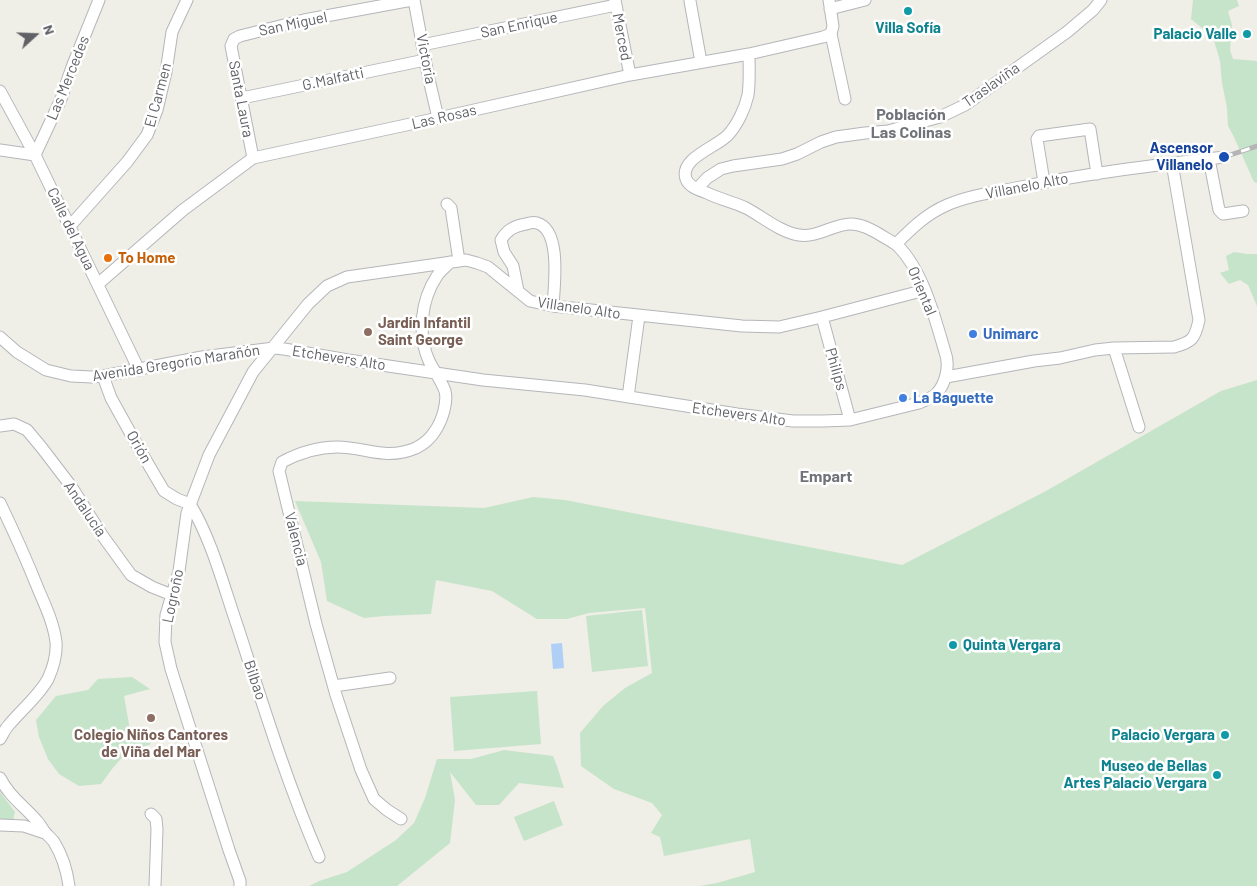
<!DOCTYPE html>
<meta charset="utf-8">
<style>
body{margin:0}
#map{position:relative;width:1257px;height:886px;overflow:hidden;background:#efeee7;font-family:Barlow,sans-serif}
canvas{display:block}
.north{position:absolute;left:10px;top:10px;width:50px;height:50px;-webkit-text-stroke:4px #fff;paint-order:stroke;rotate:70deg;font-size:14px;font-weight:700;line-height:20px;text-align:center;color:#5f6166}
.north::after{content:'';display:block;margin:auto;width:18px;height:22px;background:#5f6166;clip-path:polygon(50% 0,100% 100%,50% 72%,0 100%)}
</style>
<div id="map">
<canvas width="1257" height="886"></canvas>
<div class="north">N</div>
</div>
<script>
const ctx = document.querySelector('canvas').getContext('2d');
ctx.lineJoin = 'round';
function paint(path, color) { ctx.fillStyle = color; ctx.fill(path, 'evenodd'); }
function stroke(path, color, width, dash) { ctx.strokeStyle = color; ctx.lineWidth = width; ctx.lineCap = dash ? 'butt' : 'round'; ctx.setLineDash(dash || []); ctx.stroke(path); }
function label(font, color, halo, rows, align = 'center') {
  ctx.font = font + ' Barlow,sans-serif'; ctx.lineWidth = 5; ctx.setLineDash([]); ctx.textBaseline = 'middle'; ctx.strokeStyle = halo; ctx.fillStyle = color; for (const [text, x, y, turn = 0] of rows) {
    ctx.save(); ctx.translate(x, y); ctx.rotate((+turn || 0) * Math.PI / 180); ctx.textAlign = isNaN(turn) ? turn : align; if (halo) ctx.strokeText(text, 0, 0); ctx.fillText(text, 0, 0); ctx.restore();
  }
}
const green = new Path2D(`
 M1193 0H1237L1239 6 1228 11 1232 25 1230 50 1233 59 1257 61V183L1254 182 1234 137 1228 126 1227 108 1222 83 1220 61 1213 37 1191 19Z
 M1234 252 1247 254H1257V306L1248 285 1240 280 1229 284 1220 273 1229 270 1226 256Z
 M1257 380V886H699L717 883 755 872 750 839 664 856 660 837 651 833 662 815 652 803 614 789 581 766 580 733 603 706 625 688 652 673 645 608 589 613 567 619H537L492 591 436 580 431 614 384 616 364 618 327 601 321 562 295 501 484 508 533 497 565 500 902 565 1046 491 1221 391Z
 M642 610 648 666 592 672 586 616Z
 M132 677 150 689 124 696 130 730 151 744 126 753 112 769 101 784 79 786 59 774 48 759 39 737 36 720 56 696 88 690 98 679Z
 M537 691 541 744 454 751 450 697Z
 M504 750 553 756 557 766 564 788 519 783 499 805H476L450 772 455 800 450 843 397 886H309L319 881 347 872 396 840 414 823 425 798 437 759H471Z
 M0 792 15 812 13 820 0 821Z
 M554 801 563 825 524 841 514 817Z`);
const water = new Path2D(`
 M562 643 564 668 553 669 551 644Z`);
const minor = new Path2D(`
 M414 0 428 75 438 118
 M615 0 630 75
 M829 0 833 26 831 34 845 99
 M690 1 701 62
 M830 9 865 0
 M422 45 616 5
 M0 91 35 155 139 370
 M242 98 425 60
 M0 150 35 155 61 99 72 67 99 0
 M253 158 231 46 234 39 240 36 304 20 412 0
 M1209 159 1219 210 1223 214 1243 211
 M1044 182 1037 139 1039 136 1090 129 1097 174
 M697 189 707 178 721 169 733 166 782 159 797 154 821 142 836 137 865 133 888 131 940 117 965 105 1067 32 1093 10 1101 0
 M447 204 451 208 459 261
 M70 226 127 162 147 135 157 110 166 72 172 32 187 0
 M896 244C911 229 926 214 947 205 970 195 996 192 1021 187 1088 173 1156 165 1224 157
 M98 284 183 210 253 158 443 117 630 75 749 54 823 37 831 34
 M518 291 513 266 504 252 501 240C507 230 514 226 526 224 529 223 534 222 537 223 562 230 554 287 553 306
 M822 317 850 420
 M0 337 17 352 46 370 71 376 92 377 103 376 202 357 274 348 284 349 348 360 483 380 585 390 737 414 793 421H823L850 420 919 403C925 400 932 398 936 394 946 384 950 365 945 352 935 318 923 271 898 246 892 241 885 238 879 234 870 229 861 224 851 224 833 224 818 238 799 235 780 232 763 217 746 208 733 202 719 199 707 193 699 190 689 187 686 179 679 158 717 147 728 135 737 125 745 109 748 95 750 82 749 67 749 54
 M1114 348 1139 427
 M103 376 111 398 137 445 164 491 177 499 190 504C212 540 224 588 238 628 263 705 287 783 319 857
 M946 377 1034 361 1060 358 1095 350 1114 348 1174 347C1192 342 1195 339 1199 320L1172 163
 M628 397 639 316
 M0 426 14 424 27 430 42 448 71 486 102 535 131 575 152 587 172 595
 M0 503C14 532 27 561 39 591 46 607 54 625 56 642 57 655 53 668 48 679 38 697 21 710 8 726 5 729 3 734 0 739
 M334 686 390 678
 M0 778C9 796 24 806 37 821 40 824 42 828 44 831 47 835 51 838 54 842 62 855 67 871 69 886
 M151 814 156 819 157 829 155 886
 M401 819 387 810 374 799 361 770 336 695 316 624 279 471 282 462C299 453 318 447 337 447 366 447 385 461 416 448 424 444 430 439 435 431 442 421 448 402 445 391 441 380 434 371 429 361 417 334 421 300 437 276 440 271 446 267 450 262
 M0 825 24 826 45 833
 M240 886V881L229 850 171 669 165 642 166 615 179 571 187 513 209 455 253 372 308 304 327 286 347 277 466 260 477 263 488 267 530 301 553 306 742 326 779 327 822 317 925 290`);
const rail = new Path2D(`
 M1224 157 1257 146`);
const markers = [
 [908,11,5,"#0f9aa8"],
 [1247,34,5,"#0f9aa8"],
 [1224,157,6,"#1a4fb4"],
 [108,258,5,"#e8710a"],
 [368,332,5,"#8d6e63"],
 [973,334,5,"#3f7fe0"],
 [903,398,5,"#3f7fe0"],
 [953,645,5,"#0f9aa8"],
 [151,718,5,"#8d6e63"],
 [1225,735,5,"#0f9aa8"],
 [1217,775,5,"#0f9aa8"]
];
const streetNames = [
 ["San Miguel",293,24,-12],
 ["San Enrique",519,25,-12],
 ["Merced",622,37,79],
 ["Victoria",426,59,79],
 ["Las Mercedes",68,78,-68],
 ["G.Malfatti",333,79,-12],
 ["Traslaviña",991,85,-35],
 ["El Carmen",158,95,-75],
 ["Santa Laura",241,99,79],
 ["Las Rosas",444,117,-13],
 ["Villanelo Alto",1027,186,-11],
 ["Calle del Agua",71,229,64],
 ["Oriental",922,291,67],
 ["Villanelo Alto",579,308,8],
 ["Etchevers Alto",339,358,9],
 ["Avenida Gregorio Marañón",176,363,-9],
 ["Philips",836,369,74],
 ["Etchevers Alto",739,414,8],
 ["Orión",139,447,60],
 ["Andalucía",85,509,56],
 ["Valencia",296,539,76],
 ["Logroño",173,596,-78],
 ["Bilbao",255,680,71]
];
const cultureNames = [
 ["Villa Sofía",908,28,"center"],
 ["Palacio Valle",1237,34],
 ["Quinta Vergara",963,645,"left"],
 ["Palacio Vergara",1215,735],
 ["Museo de Bellas",1207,766],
 ["Artes Palacio Vergara",1207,783]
];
const transitNames = [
 ["Ascensor",1213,148],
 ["Villanelo",1213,165]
];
const foodNames = [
 ["To Home",118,258]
];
const educationNames = [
 ["Jardín Infantil",378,323],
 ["Saint George",378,340],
 ["Colegio Niños Cantores",151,735,"center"],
 ["de Viña del Mar",151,752,"center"]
];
const shopNames = [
 ["Unimarc",983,334],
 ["La Baguette",913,398]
];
const neighbourhoodNames = [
 ["Población",911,115],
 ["Las Colinas",911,133],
 ["Empart",826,477]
];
paint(green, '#c6e4ca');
paint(water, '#afcff7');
stroke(minor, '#b4b6ba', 13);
stroke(minor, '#fff', 11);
stroke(rail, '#b5b5b6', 5);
stroke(rail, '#fff', 3, [9]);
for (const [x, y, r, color] of markers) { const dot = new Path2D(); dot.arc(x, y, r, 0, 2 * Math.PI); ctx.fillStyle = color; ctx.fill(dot); stroke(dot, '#fff', 2); }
label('15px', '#5f6166', '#fff', streetNames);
label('bold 15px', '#0d838f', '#fff', cultureNames, 'right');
label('bold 15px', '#164399', '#fff', transitNames, 'right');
label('bold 15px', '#c56008', '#fff', foodNames, 'left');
label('bold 15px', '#785e54', '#fff', educationNames, 'left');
label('bold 15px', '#366cbe', '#fff', shopNames, 'left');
label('bold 16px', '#707378', '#fff', neighbourhoodNames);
</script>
